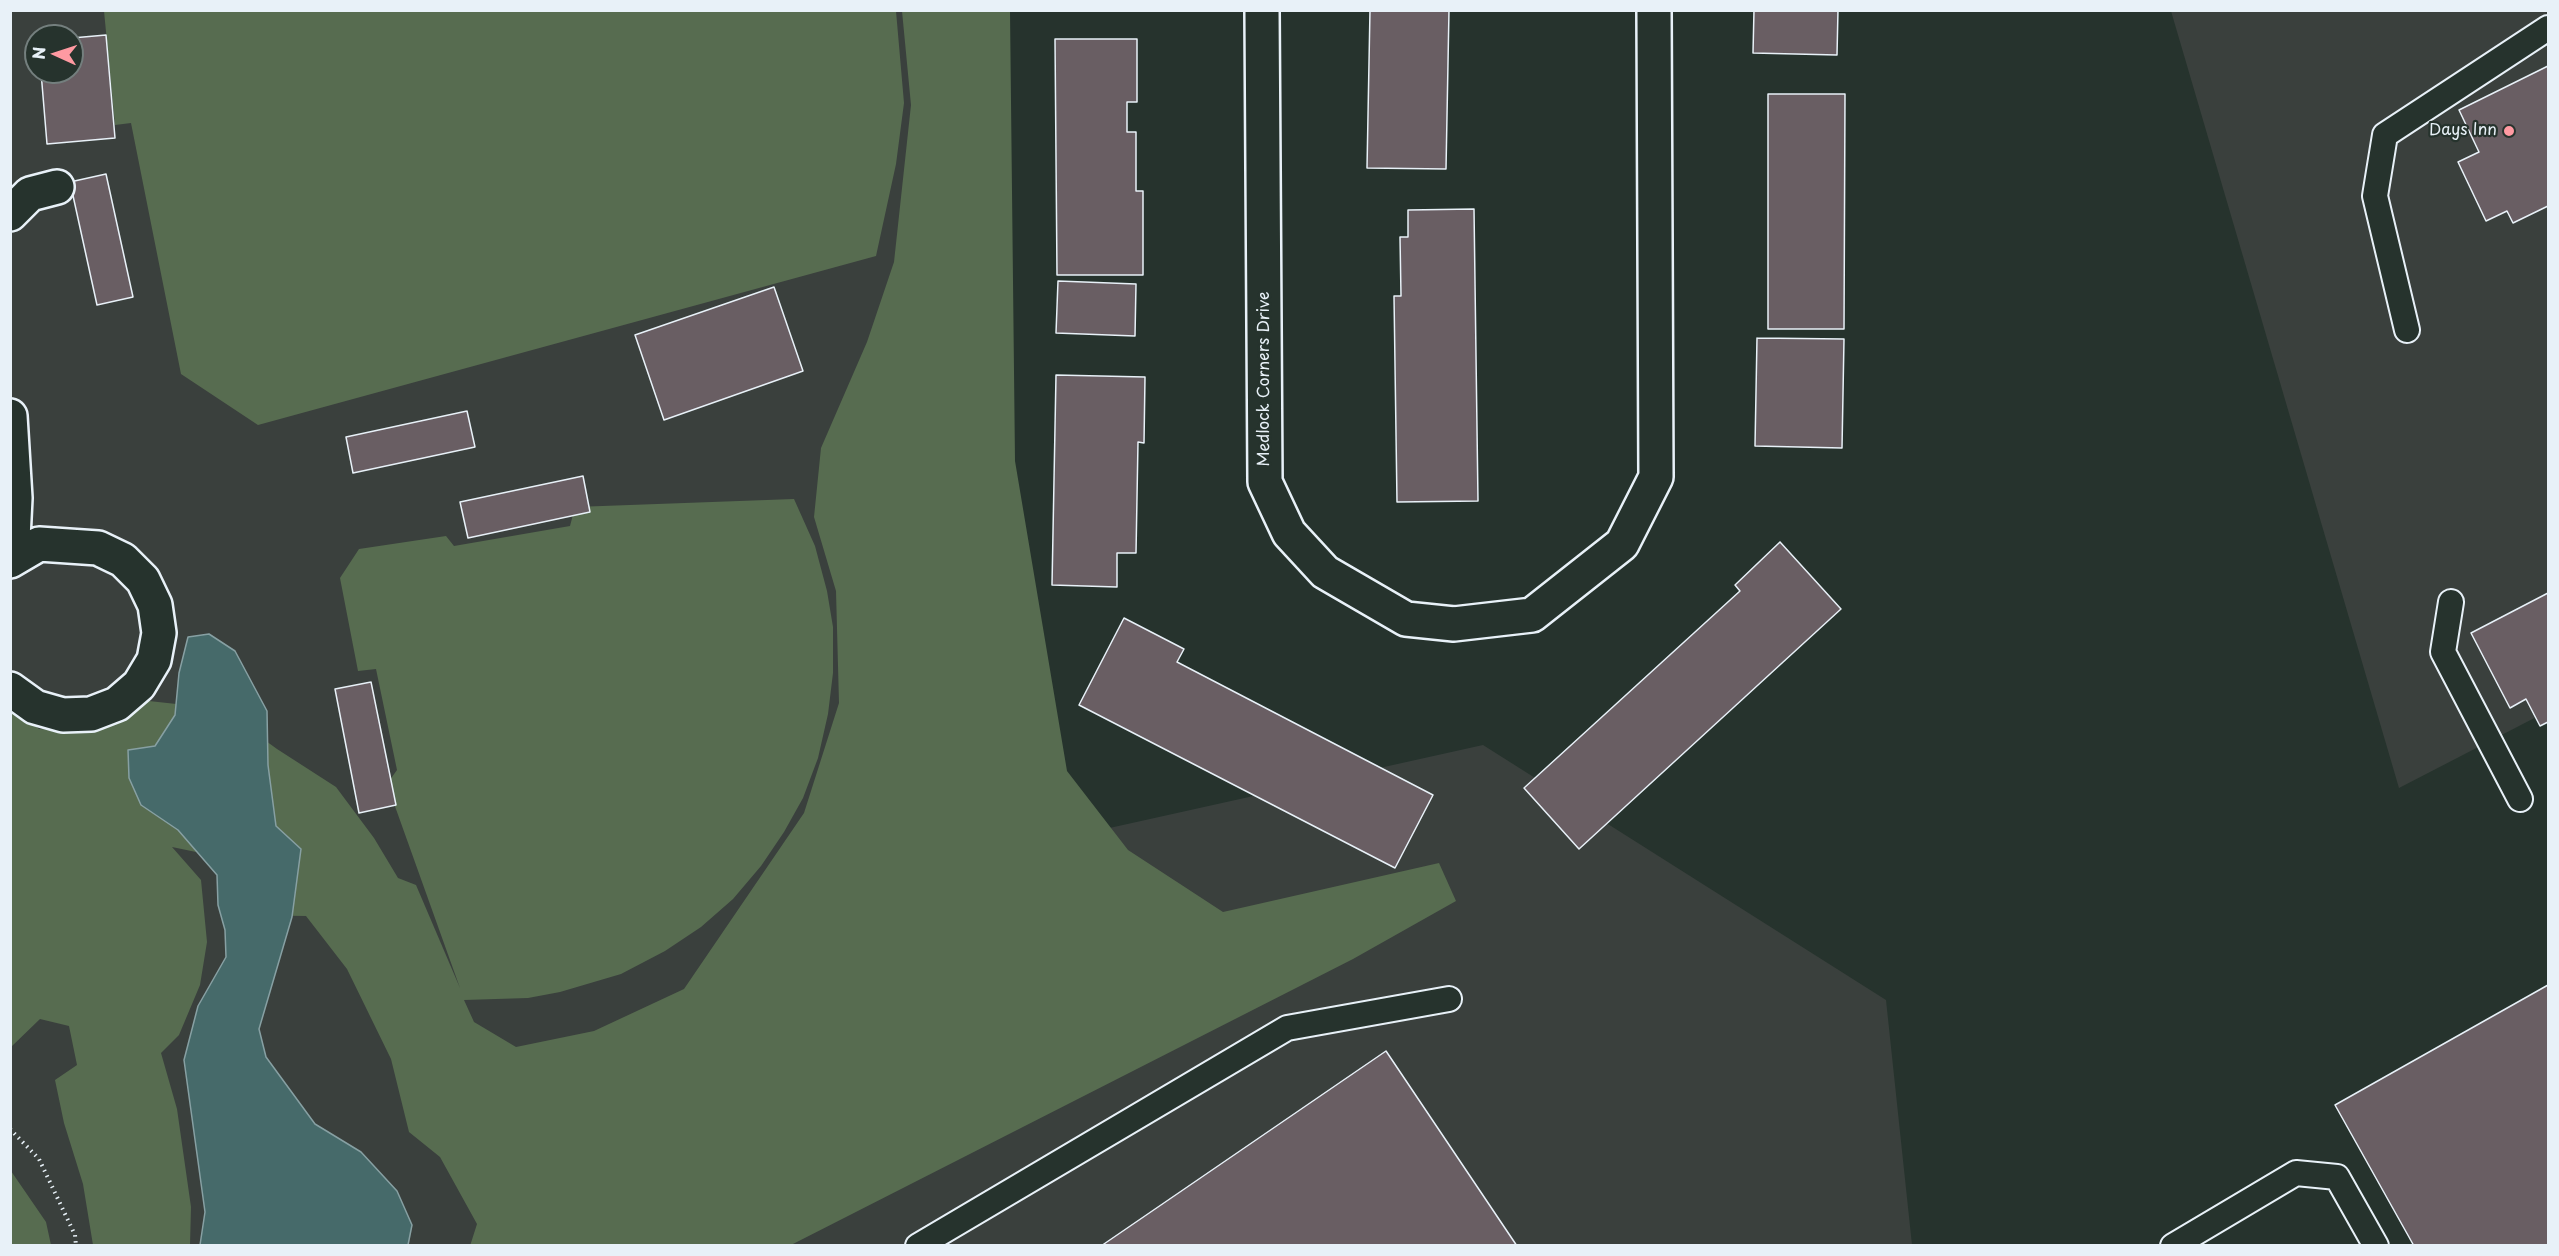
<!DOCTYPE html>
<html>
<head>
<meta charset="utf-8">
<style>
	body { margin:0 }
	#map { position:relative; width:2559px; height:1256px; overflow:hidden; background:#26332d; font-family:"Playpen Sans",sans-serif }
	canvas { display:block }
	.frame { position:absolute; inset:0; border:12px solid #e8f1f8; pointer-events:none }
	.north { position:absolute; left:24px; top:24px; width:60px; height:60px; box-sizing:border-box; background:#26332d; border:2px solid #747f7e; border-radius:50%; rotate:273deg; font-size:16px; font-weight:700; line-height:24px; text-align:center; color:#e8f1f8 }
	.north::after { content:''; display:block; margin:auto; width:21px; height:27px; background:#ff9aa2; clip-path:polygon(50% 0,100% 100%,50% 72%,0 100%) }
</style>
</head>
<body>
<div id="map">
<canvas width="2559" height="1256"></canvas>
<div class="frame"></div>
<div class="north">N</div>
</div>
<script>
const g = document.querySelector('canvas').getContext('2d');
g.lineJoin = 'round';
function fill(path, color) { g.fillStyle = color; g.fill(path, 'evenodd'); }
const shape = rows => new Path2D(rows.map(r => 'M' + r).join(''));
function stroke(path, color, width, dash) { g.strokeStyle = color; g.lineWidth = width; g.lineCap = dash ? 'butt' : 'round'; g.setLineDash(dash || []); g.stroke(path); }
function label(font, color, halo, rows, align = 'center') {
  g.font = font + ' "Playpen Sans",sans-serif'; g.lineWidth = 4.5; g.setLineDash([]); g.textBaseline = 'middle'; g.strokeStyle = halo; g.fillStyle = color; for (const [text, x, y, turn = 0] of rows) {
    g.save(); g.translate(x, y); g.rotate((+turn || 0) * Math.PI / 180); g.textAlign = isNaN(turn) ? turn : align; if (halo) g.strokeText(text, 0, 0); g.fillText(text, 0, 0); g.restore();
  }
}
fill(shape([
	[10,11,914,11,943,865,1483,745,1886,1000,1912,1245,11,1245],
	[36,36,72,36,72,72,36,72],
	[2171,11,2548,11,2548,711,2399,788]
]), '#3a403d');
fill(shape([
	[104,11,896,11,904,103,896,164,876,256,258,425,181,374,131,123,115,125],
	[902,11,1010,11,1015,461,1067,771,1128,850,1223,912,1439,863,1456,901,1353,959,791,1245,470,1246,477,1224,440,1157,409,1132,391,1059,347,969,306,916,240,915,225,858,172,847,201,880,207,942,200,985,179,1035,161,1053,177,1109,191,1207,190,1245,93,1245,83,1184,64,1123,55,1080,77,1065,69,1026,40,1019,11,1047,10,703,39,729,93,731,149,701,222,709,277,749,336,787,374,838,398,878,416,885,460,988,387,784,397,770,376,669,358,671,340,578,359,549,446,536,454,546,570,526,575,507,794,499,815,546,827,591,833,627,833,673,828,714,818,758,803,798,784,832,761,866,733,899,701,927,665,951,621,974,560,992,528,998,464,1000,474,1022,516,1047,594,1031,684,989,804,813,839,703,836,591,814,517,821,448,867,342,894,262,911,105],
	[11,1171,46,1222,51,1245,11,1245]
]), '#576c50');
const water = shape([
	[209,634,235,651,267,711,268,765,276,826,301,849,292,917,259,1029,266,1057,315,1124,361,1152,397,1191,412,1225,408,1245,200,1245,205,1212,184,1060,198,1006,226,957,225,930,218,905,217,875,178,830,141,805,129,778,128,750,155,746,175,715,179,673,188,637,209,634]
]);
fill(water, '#466a6a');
stroke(water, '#87a0a3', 1.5);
const building = shape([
	[1370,10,1449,10,1446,169,1367,168,1370,10],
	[1754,10,1838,10,1837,55,1753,53,1754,10],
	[106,35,115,138,47,144,41,72,72,72,72,38,106,35],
	[1055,39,1137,39,1137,102,1127,102,1127,132,1136,132,1136,191,1143,191,1143,275,1057,275,1055,39],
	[2548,66,2548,206,2513,223,2507,211,2486,221,2458,162,2479,152,2459,110,2548,66],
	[1768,94,1845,94,1844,329,1768,329,1768,94],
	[106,174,133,297,97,305,70,182,106,174],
	[1474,209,1478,501,1397,502,1394,296,1401,296,1400,237,1408,237,1408,210,1474,209],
	[1058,281,1136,284,1135,336,1056,333,1058,281],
	[774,287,803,371,664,420,635,335,774,287],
	[1757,338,1844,339,1842,448,1755,446,1757,338],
	[1056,375,1145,377,1144,443,1138,442,1136,553,1117,553,1117,587,1052,585,1056,375],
	[467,411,475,447,353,473,346,437,467,411],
	[583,476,590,512,468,538,460,502,583,476],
	[1780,542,1841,609,1579,849,1524,788,1740,591,1735,585,1780,542],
	[2548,593,2548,722,2540,726,2526,699,2510,708,2471,633,2548,593],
	[1124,618,1184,649,1177,662,1433,795,1395,868,1079,705,1124,618],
	[371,682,396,805,359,813,335,689,371,682],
	[2548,985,2548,1246,2414,1246,2335,1105,2548,985],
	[1386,1051,1517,1246,1101,1246,1386,1051]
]);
fill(building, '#695e63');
stroke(building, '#e8f1f8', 1.5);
const lane = shape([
	[2407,330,2375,196,2385,135,2548,28],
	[2451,602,2443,652,2520,799],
	[918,1246,1287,1028,1449,999],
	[2173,1246,2296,1173,2337,1177,2376,1246]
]);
const street = shape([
	[1262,10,1265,482,1289,533,1325,572,1406,619,1454,624,1532,615,1622,544,1656,477,1654,10],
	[10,214,30,194,57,187],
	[10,416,15,498,12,559],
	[10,561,39,544,98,548,123,560,143,580,155,605,159,633,154,660,139,685,117,704,91,714,63,715,35,707,10,689]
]);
stroke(lane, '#e8f1f8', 28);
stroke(street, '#e8f1f8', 38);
stroke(shape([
	[10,1129,39,1159,75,1235,76,1246]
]), '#e8f1f8', 4, [1.5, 4.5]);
stroke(lane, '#26332d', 24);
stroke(street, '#26332d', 33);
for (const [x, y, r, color] of [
	[2509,131,6,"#ff9aa2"]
]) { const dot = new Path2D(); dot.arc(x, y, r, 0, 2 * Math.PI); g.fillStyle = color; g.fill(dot); stroke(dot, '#26332d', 2); }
label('16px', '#e8f1f8', '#26332d', [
	["Days Inn",2497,131]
], 'right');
label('16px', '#e8f1f8', '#26332d', [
	["Medlock Corners Drive",1265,379,-90]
]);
</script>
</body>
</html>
